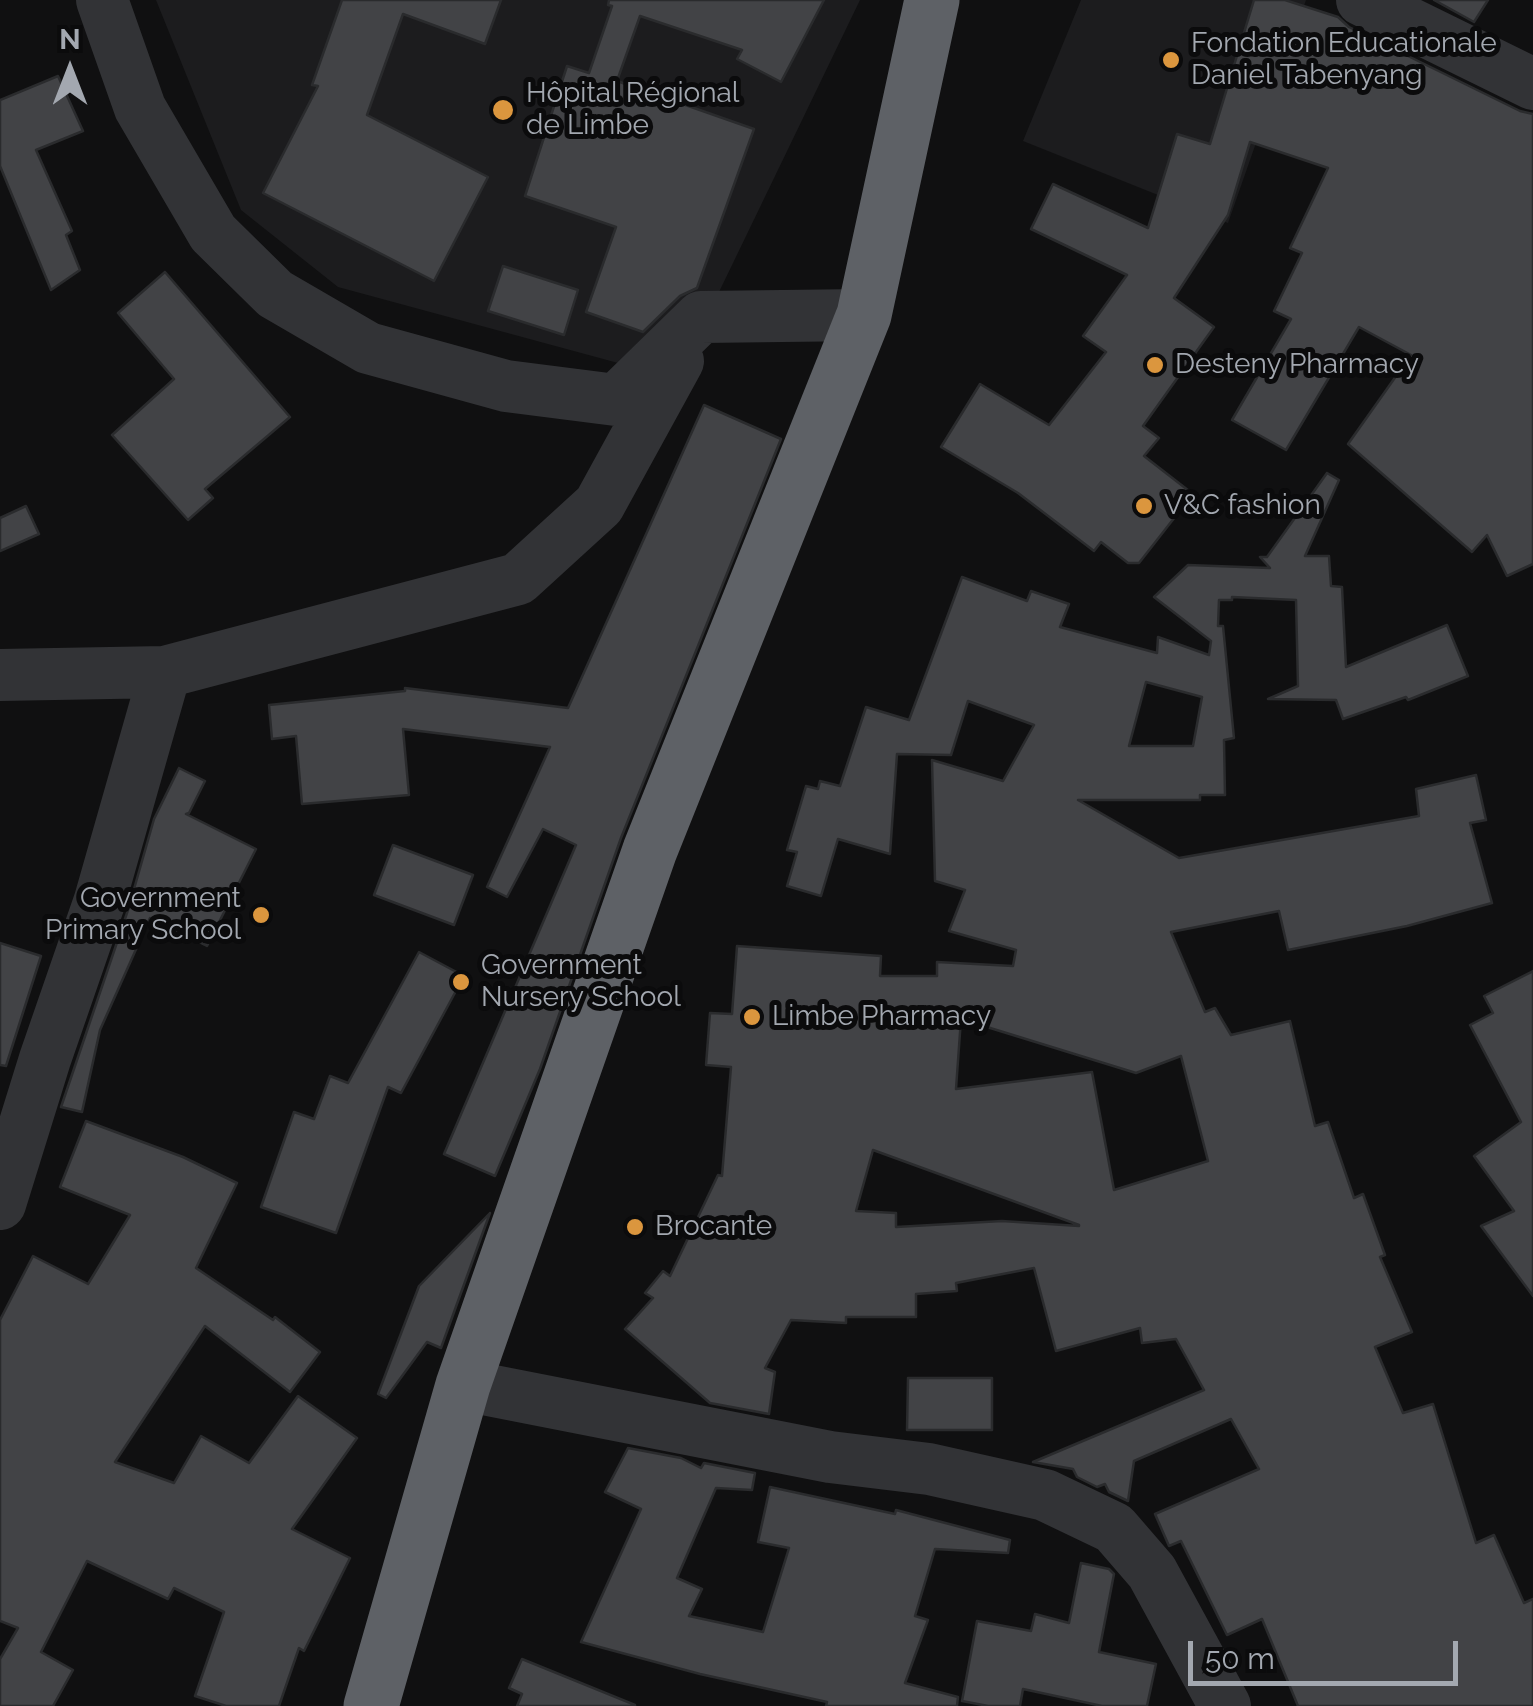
<!DOCTYPE html>
<html>
<head>
<meta charset="utf-8">
<style>
	body { margin:0 }
	#map { position:relative; width:1533px; height:1706px; overflow:hidden; background:#101011; font-family:Raleway,sans-serif }
	canvas { display:block }
	.north { position:absolute; left:20px; top:20px; width:100px; height:100px; -webkit-text-stroke:8px #0b0b0c; paint-order:stroke; rotate:0deg; font-size:28px; font-weight:700; line-height:40px; text-align:center; color:#a3a8b0 }
	.north::after { content:''; display:block; margin:auto; width:35px; height:45px; background:#a3a8b0; clip-path:polygon(50% 0,100% 100%,50% 72%,0 100%) }
	.scale { position:absolute; left:1188px; top:1641px; width:270px; height:45px; box-sizing:border-box; border:5px solid #a3a8b0; border-top:0; padding-left:12px; font-size:30px; line-height:35px; white-space:nowrap; color:#a3a8b0; -webkit-text-stroke:8px #0b0b0c; paint-order:stroke }
</style>
</head>
<body>
<div id="map">
<canvas width="1533" height="1706"></canvas>
<div class="north">N</div>
<div class="scale">50 m</div>
</div>
<script>
const g = document.querySelector('canvas').getContext('2d');
g.lineJoin = 'round';
function fill(path, color) { g.fillStyle = color; g.fill(path, 'evenodd'); }
const shape = rows => new Path2D(rows.map(r => 'M' + r).join(''));
function stroke(path, color, width, dash) { g.strokeStyle = color; g.lineWidth = width; g.lineCap = dash ? 'butt' : 'round'; g.setLineDash(dash || []); g.stroke(path); }
function label(font, color, halo, rows, align = 'center') {
  g.font = font + ' Raleway,sans-serif'; g.lineWidth = 10; g.setLineDash([]); g.textBaseline = 'middle'; g.strokeStyle = halo; g.fillStyle = color; for (const [text, x, y, turn = 0] of rows) {
    g.save(); g.translate(x, y); g.rotate((+turn || 0) * Math.PI / 180); g.textAlign = isNaN(turn) ? turn : align; if (halo) g.strokeText(text, 0, 0); g.fillText(text, 0, 0); g.restore();
  }
}
fill(shape([
	[156,0,860,0,677,379,338,287,241,210],
	[1081,0,1306,0,1228,223,1023,141]
]), '#1c1c1e');
const building = shape([
	[342,0,501,0,485,44,403,14,367,115,488,177,434,281,263,193,318,86,312,85,342,0],
	[609,0,824,0,781,82,737,59,742,50,640,16,617,81,754,129,697,288,680,296,643,332,586,312,616,227,525,196,567,66,589,73,612,6,608,5,609,0],
	[1254,0,1285,0,1338,17,1349,27,1520,111,1533,114,1533,564,1507,576,1487,535,1472,552,1348,444,1411,355,1359,327,1286,450,1232,420,1291,319,1274,311,1302,253,1290,248,1328,168,1250,142,1228,215,1174,298,1214,327,1143,426,1159,438,1144,456,1193,494,1139,563,1128,563,1101,542,1094,551,1018,493,941,447,980,384,1049,425,1106,352,1083,336,1127,275,1031,229,1053,184,1148,228,1177,134,1210,144,1254,0],
	[1434,0,1488,0,1474,22,1434,0],
	[58,76,83,131,36,150,72,231,66,235,80,270,51,290,0,166,0,100,58,76],
	[503,266,578,290,564,335,488,311,503,266],
	[165,272,290,417,205,489,213,498,188,520,112,435,174,379,118,313,165,272],
	[704,405,781,439,621,838,540,1069,495,1176,444,1154,576,845,543,829,507,897,487,887,550,747,403,729,409,795,302,804,296,736,272,739,269,705,405,691,405,688,568,708,704,405],
	[1327,473,1339,480,1305,556,1329,556,1331,586,1342,587,1346,667,1447,625,1468,676,1408,700,1406,697,1343,719,1336,700,1268,699,1298,686,1296,600,1232,597,1232,600,1219,600,1218,626,1223,626,1234,738,1224,740,1225,795,1200,795,1200,800,1078,800,1179,858,1419,816,1416,789,1476,775,1486,820,1470,823,1492,903,1407,926,1288,950,1279,911,1171,932,1205,1012,1215,1008,1231,1035,1290,1021,1315,1126,1328,1122,1354,1198,1363,1194,1385,1255,1380,1257,1412,1332,1375,1347,1403,1413,1433,1404,1476,1543,1494,1535,1524,1603,1533,1599,1533,1706,1298,1706,1262,1619,1227,1635,1181,1541,1169,1546,1155,1514,1259,1469,1231,1419,1134,1461,1128,1501,1109,1492,1105,1484,1097,1487,1077,1477,1073,1469,1033,1462,1204,1390,1176,1339,1142,1343,1140,1328,1056,1351,1034,1268,956,1283,957,1291,916,1294,916,1317,846,1317,846,1323,791,1320,765,1368,775,1372,769,1414,710,1403,625,1329,653,1298,645,1293,663,1271,670,1276,718,1175,722,1176,731,1067,706,1065,710,1013,732,1014,737,946,881,956,880,976,937,976,937,962,1013,966,1016,950,949,931,965,890,935,881,932,760,1003,781,1034,725,968,701,951,755,897,754,890,854,838,839,821,896,787,886,797,852,787,850,806,786,818,789,820,781,840,786,866,707,909,720,962,577,1027,601,1031,591,1069,604,1060,627,1157,653,1158,637,1209,655,1211,641,1154,597,1188,565,1270,568,1260,557,1267,557,1327,473],
	[1146,682,1202,697,1193,746,1129,746,1146,682],
	[961,1019,1136,1073,1181,1056,1208,1161,1114,1190,1092,1072,956,1089,961,1019],
	[873,1150,1079,1225,1079,1226,1002,1221,896,1227,896,1213,856,1211,873,1150],
	[26,506,39,534,0,551,0,518,26,506],
	[179,768,205,781,189,813,186,814,256,849,207,946,150,918,100,1030,82,1112,61,1107,128,910,154,819,179,768],
	[393,845,473,875,454,925,374,895,393,845],
	[0,943,41,956,6,1066,0,1065,0,943],
	[419,952,464,976,401,1093,388,1087,336,1233,261,1207,294,1112,314,1119,330,1076,348,1083,419,952],
	[1533,971,1533,1296,1481,1226,1514,1211,1474,1156,1521,1122,1470,1025,1493,1013,1484,996,1533,971],
	[86,1121,183,1157,237,1183,196,1268,273,1320,275,1317,320,1352,290,1392,205,1326,115,1462,174,1483,201,1436,249,1463,298,1396,357,1438,292,1529,350,1558,304,1651,299,1648,279,1706,226,1706,195,1696,224,1612,174,1588,168,1599,87,1561,41,1652,73,1670,53,1706,0,1706,0,1659,18,1628,0,1621,0,1320,33,1256,88,1284,130,1215,60,1187,86,1121],
	[490,1213,441,1348,427,1342,386,1398,378,1394,419,1286,490,1213],
	[908,1378,992,1378,992,1430,907,1430,908,1378],
	[628,1448,681,1458,701,1468,704,1463,755,1473,752,1490,716,1488,677,1578,702,1589,689,1616,763,1632,789,1548,758,1542,770,1487,895,1514,896,1510,1010,1540,1008,1553,935,1549,915,1616,928,1620,905,1683,958,1697,957,1706,826,1706,827,1702,700,1674,581,1642,641,1509,605,1492,628,1448],
	[1081,1563,1109,1569,1114,1574,1099,1652,1156,1664,1147,1706,1102,1706,1023,1689,1020,1706,988,1706,962,1701,977,1621,1031,1631,1035,1614,1069,1623,1081,1563],
	[522,1659,635,1705,635,1706,517,1706,522,1694,509,1688,522,1659]
]);
fill(building, '#424346');
stroke(building, '#2a2b2d', 2.5);
stroke(shape([
	[102,0,140,108,213,233,275,294,368,348,506,386,616,400,701,317,864,315],
	[1362,0,1533,84],
	[0,675,165,672,518,579,599,505,678,361],
	[0,1204,45,1059,100,900,165,672],
	[463,1385,830,1457,929,1469,1045,1495,1114,1528,1152,1572,1225,1706]
]), '#323336', 52);
stroke(shape([
	[371,1706,463,1385,650,850,864,315,932,0]
]), '#5e6166', 55);
for (const [x, y, r, color] of [
	[1171,60,10,"#db963e"],
	[503,110,12,"#db963e"],
	[1155,365,10,"#db963e"],
	[1144,506,10,"#db963e"],
	[261,915,10,"#db963e"],
	[461,982,10,"#db963e"],
	[752,1017,10,"#db963e"],
	[635,1227,10,"#db963e"]
]) { const dot = new Path2D(); dot.arc(x, y, r, 0, 2 * Math.PI); g.fillStyle = color; g.fill(dot); stroke(dot, '#0b0b0c', 4); }
label('28px', '#a3a8b0', '#0b0b0c', [
	["Fondation Educationale",1191,44],
	["Daniel Tabenyang",1191,76],
	["Hôpital Régional",526,94],
	["de Limbe",526,126],
	["Desteny Pharmacy",1175,365],
	["V&C fashion",1164,506],
	["Government",241,899,"right"],
	["Primary School",241,931,"right"],
	["Government",481,966],
	["Nursery School",481,998],
	["Limbe Pharmacy",772,1017],
	["Brocante",655,1227]
], 'left');
</script>
</body>
</html>
